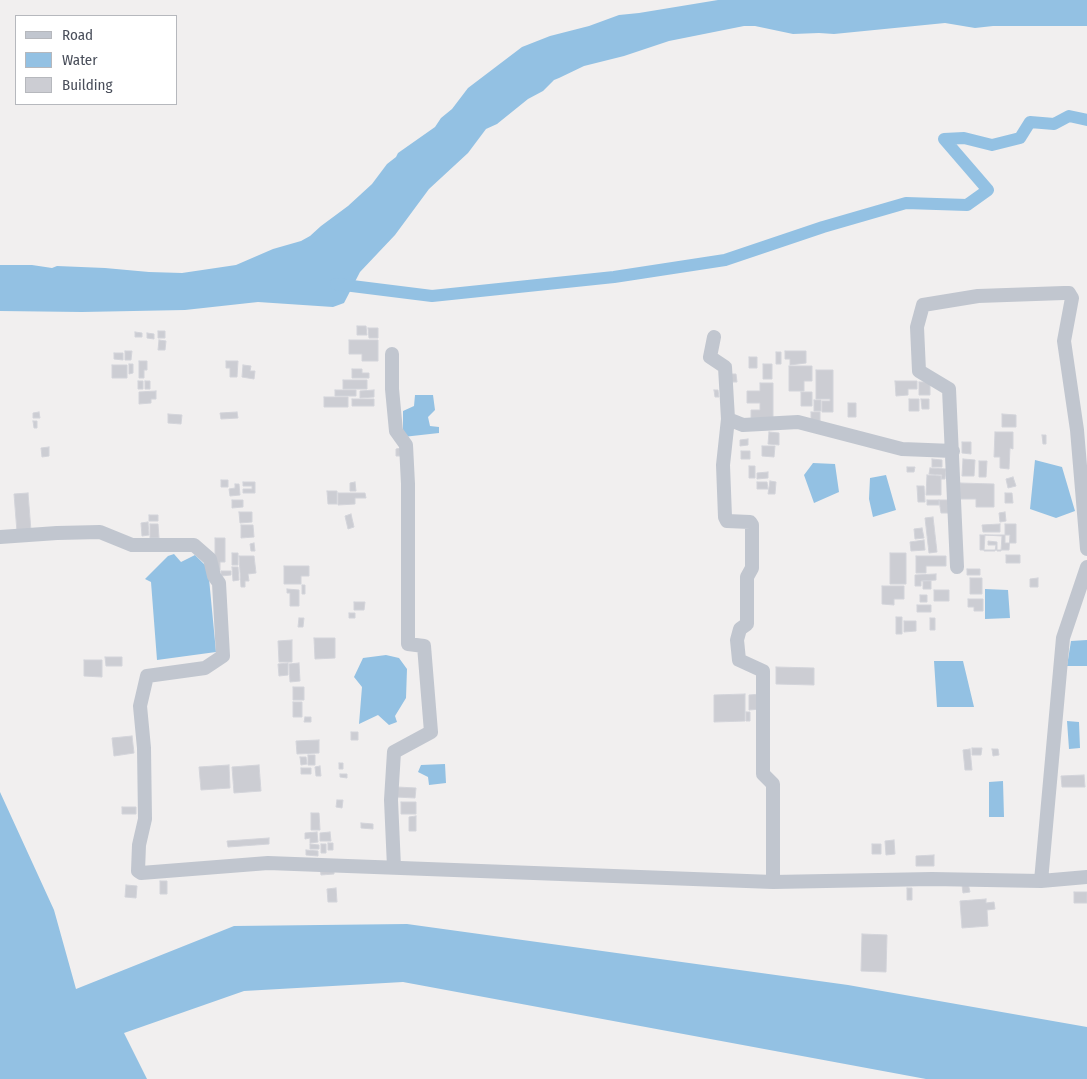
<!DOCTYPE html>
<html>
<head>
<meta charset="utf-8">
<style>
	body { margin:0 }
	#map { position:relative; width:1087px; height:1079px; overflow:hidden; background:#f1efef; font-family:"Fira Sans Condensed",sans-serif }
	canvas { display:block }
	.legend { position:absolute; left:15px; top:15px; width:162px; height:90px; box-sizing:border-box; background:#fff; border:1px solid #b6b8bd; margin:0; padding:6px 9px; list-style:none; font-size:15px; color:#494e5a }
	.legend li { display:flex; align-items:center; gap:10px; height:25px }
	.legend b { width:25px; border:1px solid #b6b8bd }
</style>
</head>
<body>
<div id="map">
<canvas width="1087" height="1079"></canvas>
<ul class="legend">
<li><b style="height:6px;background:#c1c6cf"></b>Road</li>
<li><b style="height:14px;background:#93c1e3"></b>Water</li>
<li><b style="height:14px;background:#cccdd3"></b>Building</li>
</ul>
</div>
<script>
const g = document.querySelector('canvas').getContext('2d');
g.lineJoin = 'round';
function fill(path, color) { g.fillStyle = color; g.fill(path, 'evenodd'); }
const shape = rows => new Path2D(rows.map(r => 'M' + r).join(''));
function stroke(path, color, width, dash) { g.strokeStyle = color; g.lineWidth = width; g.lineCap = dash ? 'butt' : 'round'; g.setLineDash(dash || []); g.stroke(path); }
fill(shape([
	[718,0,1087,0,1087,26,993,26,975,28,945,23,834,34,819,33,793,34,755,26,744,26,669,41,624,56,584,66,559,78,554,80,543,91,528,99,497,124,486,129,468,153,429,189,395,235,360,272,344,303,333,307,258,302,185,310,82,312,0,311,0,265,32,265,52,268,57,266,105,268,149,272,182,273,236,265,273,249,301,241,310,236,321,226,348,206,372,184,387,164,396,157,398,153,435,127,441,118,452,109,468,88,522,47,550,36,589,26,619,15,639,13],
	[415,395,433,395,435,410,428,417,430,426,439,427,439,433,403,437,403,411,414,406],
	[1035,460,1062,467,1075,511,1056,518,1030,509],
	[813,463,835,464,839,492,814,503,804,475],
	[886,475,896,510,873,517,869,499,870,478],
	[174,554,181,562,195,555,208,568,216,652,157,660,151,582,145,579,168,556],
	[985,589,1008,590,1010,618,985,619],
	[1087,640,1087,666,1067,666,1071,641],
	[386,655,399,658,407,669,406,698,395,716,397,722,389,725,378,715,359,724,362,687,354,677,363,658],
	[934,661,963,661,974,707,937,707],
	[1067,721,1079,722,1080,748,1069,749],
	[445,764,446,783,429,785,428,777,418,772,421,765],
	[1003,781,1004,817,989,817,989,782],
	[0,792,54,910,76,989,234,926,407,924,848,985,1087,1027,1087,1079,926,1079,403,982,244,991,124,1033,147,1079,0,1079]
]), '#93c1e3');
stroke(shape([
	[336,284,432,296,614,277,725,260,823,227,906,203,967,205,988,190,944,139,964,138,992,145,1020,138,1030,122,1054,124,1069,116,1087,120]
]), '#93c1e3', 12);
const building = shape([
	[357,326,366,326,367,335,357,335,357,326],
	[368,328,378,328,378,338,369,338,368,328],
	[158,331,165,331,165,338,158,338,158,331],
	[135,332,142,333,142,337,135,337,135,332],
	[147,333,154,334,154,339,147,338,147,333],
	[159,340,166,341,165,350,158,350,159,340],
	[349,340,378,340,378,361,362,361,362,354,349,354,349,340],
	[125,351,132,351,131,360,125,360,125,351],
	[785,351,806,351,806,363,790,365,790,359,785,359,785,351],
	[776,352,781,352,781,364,776,364,776,352],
	[114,353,123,353,123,360,114,359,114,353],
	[749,357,757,357,757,368,749,368,749,357],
	[139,361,147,361,147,370,144,370,144,378,139,378,139,361],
	[226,361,238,361,237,377,230,377,230,368,226,368,226,361],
	[129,364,133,364,133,373,129,374,129,364],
	[763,364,772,364,772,379,763,379,763,364],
	[112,365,127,365,127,378,112,378,112,365],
	[243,365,251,366,250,371,255,371,254,379,242,377,243,365],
	[789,366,812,366,812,381,804,381,804,391,789,391,789,366],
	[352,369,362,369,362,373,369,373,369,378,352,378,352,369],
	[816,370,833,370,833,412,822,412,822,401,830,401,830,399,816,399,816,370],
	[731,374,736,374,737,382,731,382,731,374],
	[343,380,367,380,367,389,343,389,343,380],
	[138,381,143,381,143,389,138,389,138,381],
	[145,381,150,381,150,389,145,389,145,381],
	[895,381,917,381,917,389,908,389,908,395,896,396,895,381],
	[919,382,930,382,930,395,919,395,919,382],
	[760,383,773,383,773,418,751,418,751,410,760,410,760,403,747,403,747,391,760,391,760,383],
	[335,390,356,390,356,396,335,396,335,390],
	[374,390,374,397,360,398,360,391,374,390],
	[714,390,718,390,719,397,715,397,714,390],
	[156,391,156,399,151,399,151,403,139,404,139,392,156,391],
	[801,392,812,392,812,406,801,406,801,392],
	[324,397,348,397,348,407,324,407,324,397],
	[352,399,374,399,374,406,352,406,352,399],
	[909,399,919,399,919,411,909,411,909,399],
	[921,399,929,399,929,409,922,409,921,399],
	[814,400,821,400,821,411,814,411,814,400],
	[848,403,856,403,856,417,848,417,848,403],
	[39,412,40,418,33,418,33,413,39,412],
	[237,412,238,418,221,419,220,413,237,412],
	[811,412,820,412,820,421,811,421,811,412],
	[168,414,182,415,181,424,168,423,168,414],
	[1002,414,1016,415,1016,427,1002,427,1002,414],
	[33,421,37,421,37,428,34,428,33,421],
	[769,432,779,433,779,445,768,444,769,432],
	[995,432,1013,432,1013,449,1010,448,1009,469,1000,468,1000,457,994,457,995,432],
	[1042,435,1046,435,1046,444,1043,444,1042,435],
	[748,439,748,445,740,446,740,440,748,439],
	[962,442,971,442,971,454,962,453,962,442],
	[762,446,775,446,774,457,762,456,762,446],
	[49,447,49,456,42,457,41,448,49,447],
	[401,448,402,456,396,456,396,449,401,448],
	[741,451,750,451,750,459,741,459,741,451],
	[932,459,942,460,942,467,932,467,932,459],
	[963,459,975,460,974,476,962,476,963,459],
	[979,461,987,461,986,477,979,477,979,461],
	[749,466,755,466,755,478,749,478,749,466],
	[907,467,915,467,914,472,907,472,907,467],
	[930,468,946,469,945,479,941,479,942,475,929,474,930,468],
	[768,472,768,478,757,479,757,473,768,472],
	[927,475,941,476,941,495,926,495,927,475],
	[1013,477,1016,486,1008,488,1006,479,1013,477],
	[221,480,228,480,228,487,221,487,221,480],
	[770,481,776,482,775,494,768,494,770,481],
	[243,482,255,482,255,493,243,493,243,489,252,489,252,486,243,486,243,482],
	[355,482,356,491,350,491,350,483,355,482],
	[757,482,767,482,768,489,757,489,757,482],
	[960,483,994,484,994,507,976,507,976,499,960,499,960,483],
	[235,484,239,484,240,495,230,496,229,489,235,488,235,484],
	[917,486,924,486,925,502,918,502,917,486],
	[327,491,337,491,337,504,328,504,327,491],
	[28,493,31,531,17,532,14,494,28,493],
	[338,493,365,493,366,498,355,498,355,504,338,505,338,493],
	[1005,493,1012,493,1013,503,1005,503,1005,493],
	[232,500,243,500,243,507,232,508,232,500],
	[927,500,939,500,939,505,927,505,927,500],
	[939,500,951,500,951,513,941,513,939,500],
	[239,512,252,512,252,522,240,523,239,512],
	[1005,512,1006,521,1000,522,999,513,1005,512],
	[351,514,354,527,348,529,345,516,351,514],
	[149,515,158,515,158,521,149,521,149,515],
	[933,517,937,552,929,553,925,518,933,517],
	[148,522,149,535,142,536,141,523,148,522],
	[150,524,158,524,159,538,150,538,150,524],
	[1000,524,1000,532,983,532,982,525,1000,524],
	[1005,524,1016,524,1016,543,1005,543,1005,524],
	[241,525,253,525,254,537,241,538,241,525],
	[922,528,924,538,915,539,914,529,922,528],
	[980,535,1010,535,1009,550,980,550,980,535],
	[985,535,1002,536,1001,551,997,551,997,542,988,541,988,545,996,545,995,551,984,551,985,535],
	[215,538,225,538,225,562,220,562,220,570,215,570,215,538],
	[924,540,925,550,911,551,910,542,924,540],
	[254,543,255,551,251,551,250,544,254,543],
	[232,553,238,553,238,565,232,565,232,553],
	[890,553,906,553,906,584,890,584,890,553],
	[1006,555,1020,555,1020,563,1006,563,1006,555],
	[239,556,254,556,256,573,248,574,249,581,245,581,245,587,241,587,239,556],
	[916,556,946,556,946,566,926,566,926,573,916,573,916,556],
	[284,566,309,566,309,576,301,576,301,584,284,584,284,566],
	[232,567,238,567,239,580,233,581,232,567],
	[967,569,980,569,980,575,967,575,967,569],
	[221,571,231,571,231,575,221,576,221,571],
	[936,574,936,580,921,581,921,586,915,586,915,575,936,574],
	[970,578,982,578,982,594,970,594,970,578],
	[1038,578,1038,587,1030,587,1030,579,1038,578],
	[923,581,931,581,931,589,923,589,923,581],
	[302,585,305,585,305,594,302,594,302,585],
	[882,586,904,586,904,599,894,599,894,605,882,604,882,586],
	[287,589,299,590,299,606,290,606,290,593,287,593,287,589],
	[934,590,949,590,949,601,934,601,934,590],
	[920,595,927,595,927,602,920,602,920,595],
	[968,599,983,599,983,611,974,611,974,607,968,607,968,599],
	[354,602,365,602,364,610,354,610,354,602],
	[917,605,931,605,931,612,917,612,917,605],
	[349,613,355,613,355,618,349,618,349,613],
	[896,617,902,617,902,634,896,634,896,617],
	[299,618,304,618,303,627,298,627,299,618],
	[930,618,935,618,935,630,930,630,930,618],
	[904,621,916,621,916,631,904,632,904,621],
	[314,638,335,638,335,658,315,659,314,638],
	[292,640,292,662,279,662,278,641,292,640],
	[105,657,122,657,122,666,106,666,105,657],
	[84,660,102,660,102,677,84,676,84,660],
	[288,663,288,675,279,676,278,664,288,663],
	[299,663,300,681,290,682,289,664,299,663],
	[776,667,814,668,814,685,776,684,776,667],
	[293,687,304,687,304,700,293,700,293,687],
	[745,694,745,721,714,722,714,695,745,694],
	[761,694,761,709,749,710,749,695,761,694],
	[293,702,302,702,302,717,293,717,293,702],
	[746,712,750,712,750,721,746,721,746,712],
	[305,717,311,717,311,722,304,722,305,717],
	[351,732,358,732,358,740,351,740,351,732],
	[132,736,134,753,114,756,112,738,132,736],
	[319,740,319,753,297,754,296,741,319,740],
	[972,748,982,748,981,755,972,755,972,748],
	[970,749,972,770,965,770,963,750,970,749],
	[992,749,998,749,999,755,993,756,992,749],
	[308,755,315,755,315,765,308,765,308,755],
	[300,757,306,757,307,764,301,765,300,757],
	[339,763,343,763,343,769,339,769,339,763],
	[229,765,230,788,201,790,199,767,229,765],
	[259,765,261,791,234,793,232,767,259,765],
	[320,766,321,776,316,776,315,767,320,766],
	[301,768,311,768,311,774,301,774,301,768],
	[340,774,347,774,347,778,340,777,340,774],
	[1084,775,1085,787,1062,787,1061,776,1084,775],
	[397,787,416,788,415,798,396,797,397,787],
	[337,800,343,800,342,808,336,807,337,800],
	[401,802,416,802,416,814,401,814,401,802],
	[122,807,136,807,136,814,122,814,122,807],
	[311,813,319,813,320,830,311,830,311,813],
	[416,816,416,831,409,831,409,817,416,816],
	[361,823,373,824,373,829,361,828,361,823],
	[317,832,318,842,310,843,310,838,305,839,305,833,317,832],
	[330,832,331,841,320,841,320,833,330,832],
	[269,838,269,844,228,847,227,841,269,838],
	[894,840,895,854,886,855,885,841,894,840],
	[328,843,333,843,333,850,328,850,328,843],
	[310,844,319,845,319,849,310,849,310,844],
	[321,844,326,844,326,853,321,853,321,844],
	[872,844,881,844,881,854,872,854,872,844],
	[306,850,318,851,318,856,306,855,306,850],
	[934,855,934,866,916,866,916,856,934,855],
	[334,866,334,874,321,875,320,867,334,866],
	[160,881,167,881,167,894,160,894,160,881],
	[968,883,970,892,963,893,962,885,968,883],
	[126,885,137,886,136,898,125,897,126,885],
	[336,888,337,902,328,902,327,889,336,888],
	[907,888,912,888,912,900,907,900,907,888],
	[1074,892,1087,892,1087,903,1074,903,1074,892],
	[986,899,986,903,994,902,995,909,987,910,988,926,962,928,960,901,986,899],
	[862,934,887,935,886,972,861,971,862,934]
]);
fill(building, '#cccdd3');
stroke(building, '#d3d4da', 1);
stroke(shape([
	[714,337,710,357,725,367,728,419,723,465,725,517,727,521,750,522,752,525,752,568,747,577,747,624,740,629,737,640,739,660,763,671,763,774,773,784,773,882],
	[392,354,392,389,396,431,406,445,408,484,408,644,424,646,431,732,394,752,391,800,394,867],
	[728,419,743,425,798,422,902,449,953,451],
	[0,537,57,533,100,532,132,545,194,545,210,559,214,576,219,583,223,656,205,668,147,676,140,706,144,748,145,819,139,845,138,871,141,873,268,863,773,882,932,879,1041,881,1087,877],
	[957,567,949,389,919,371,917,327,923,305,978,296,1064,293,1069,293,1072,298,1064,341,1077,430,1087,549],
	[1041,881,1063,638,1087,567]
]), '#c1c6cf', 14);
</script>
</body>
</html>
